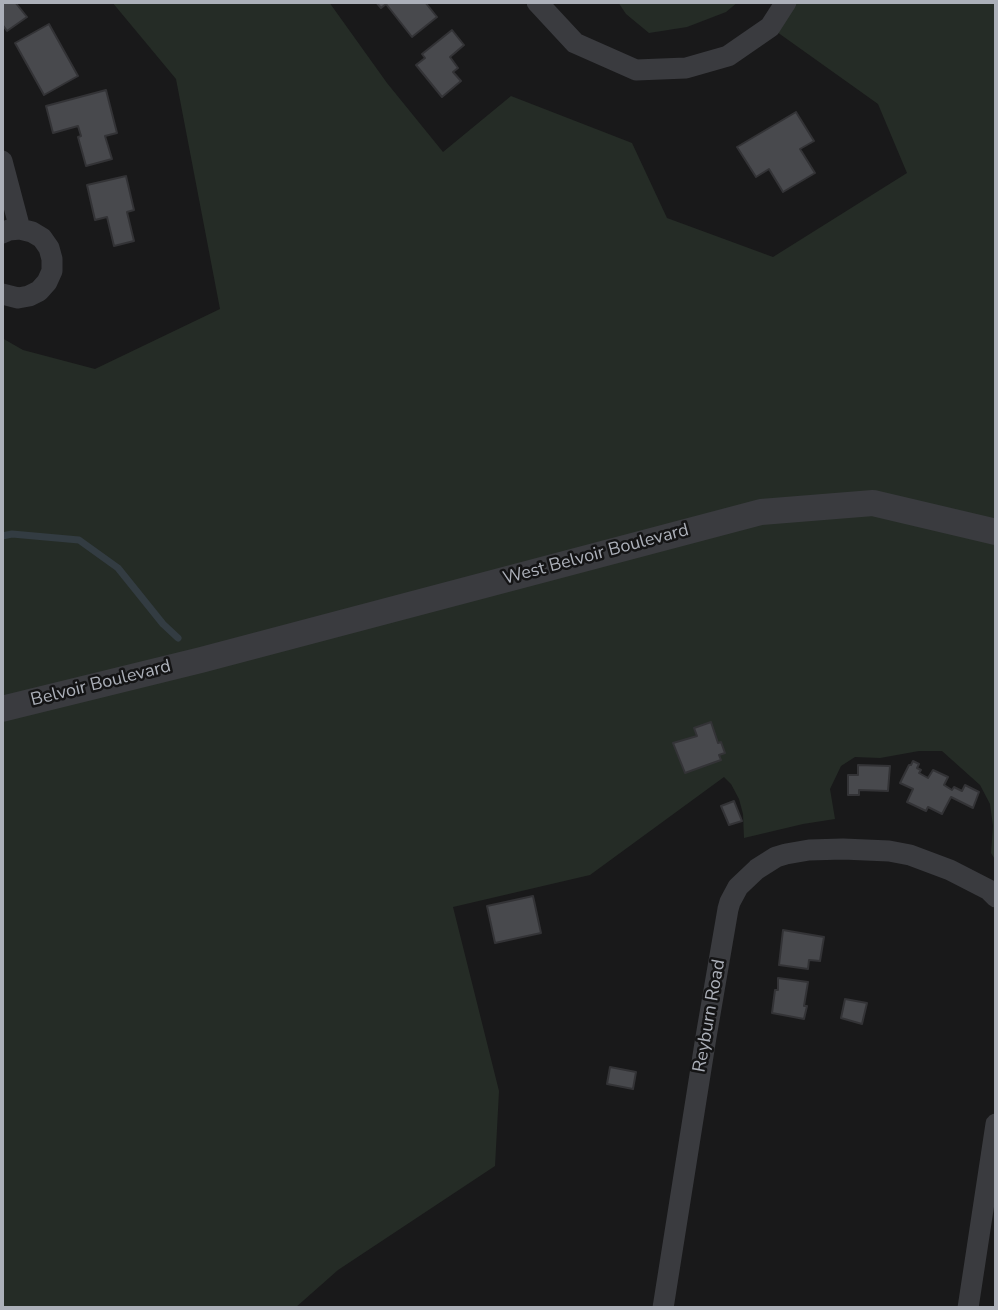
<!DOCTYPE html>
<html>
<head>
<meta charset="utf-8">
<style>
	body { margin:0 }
	#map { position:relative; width:998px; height:1310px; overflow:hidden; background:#19191a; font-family:"Nunito Sans",sans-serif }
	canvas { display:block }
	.frame { position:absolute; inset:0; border:4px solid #acb0b9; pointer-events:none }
</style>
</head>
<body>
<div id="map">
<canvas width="998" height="1310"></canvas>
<div class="frame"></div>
</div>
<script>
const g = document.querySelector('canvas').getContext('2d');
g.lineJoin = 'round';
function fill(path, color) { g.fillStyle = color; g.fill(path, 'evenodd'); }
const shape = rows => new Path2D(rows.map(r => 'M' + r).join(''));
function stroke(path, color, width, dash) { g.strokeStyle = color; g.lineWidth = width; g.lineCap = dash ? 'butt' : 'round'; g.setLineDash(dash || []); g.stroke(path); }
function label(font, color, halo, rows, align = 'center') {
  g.font = font + ' "Nunito Sans",sans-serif'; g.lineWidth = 5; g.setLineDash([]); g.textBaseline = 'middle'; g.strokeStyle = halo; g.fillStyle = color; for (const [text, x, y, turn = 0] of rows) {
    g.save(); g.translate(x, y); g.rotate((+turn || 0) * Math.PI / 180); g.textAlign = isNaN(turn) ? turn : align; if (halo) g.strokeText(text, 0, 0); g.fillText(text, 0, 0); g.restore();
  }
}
fill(shape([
	[112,2,329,2,387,83,443,152,511,96,632,143,667,218,773,257,907,173,878,104,770,27,786,2,996,2,996,861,991,853,993,826,990,804,980,785,942,751,919,751,880,758,855,757,841,766,830,789,835,819,803,824,744,838,743,814,739,799,731,784,724,777,590,875,453,907,499,1091,495,1166,338,1270,295,1308,2,1308,2,338,23,350,95,369,220,309,176,79],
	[618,2,738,2,726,12,687,27,649,33,626,14]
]), '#252c26');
stroke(shape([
	[2,536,12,534,79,540,118,568,163,624,178,638]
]), '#333c42', 7);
const building = shape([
	[2,2,15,2,27,17,7,31,2,24,2,2],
	[376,2,425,2,437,17,412,37,386,4,381,8,376,2],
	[49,24,78,76,44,95,15,43,49,24],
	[452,30,464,45,450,57,458,68,453,72,461,81,442,97,416,65,425,58,422,54,452,30],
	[106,90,117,133,105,136,112,159,86,166,78,137,81,136,78,126,53,133,46,106,106,90],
	[796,112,814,141,800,149,815,173,783,192,769,169,756,177,737,147,796,112],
	[126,176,134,210,127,212,134,241,114,246,107,217,95,220,87,185,126,176],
	[711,722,718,743,721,742,725,753,719,755,721,760,685,773,673,743,697,736,694,728,711,722],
	[913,761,919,764,917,768,921,770,919,773,928,778,933,770,948,777,944,785,952,790,954,787,962,791,965,785,979,792,973,808,951,797,942,814,928,807,926,811,907,802,913,789,900,783,909,765,911,765,913,761],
	[858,765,890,766,888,791,859,790,859,795,848,795,848,775,858,775,858,765],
	[734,801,742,821,729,825,721,806,734,801],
	[533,896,541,933,495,943,487,906,533,896],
	[783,930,824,937,820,961,809,960,808,969,779,965,783,930],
	[778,978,808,982,804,1006,807,1006,804,1019,772,1013,775,990,778,990,778,978],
	[845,999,867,1003,862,1024,841,1018,845,999],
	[610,1067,636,1072,633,1089,607,1084,610,1067]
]);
fill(building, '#48494d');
stroke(building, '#333336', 2);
stroke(shape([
	[537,2,575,43,636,70,686,68,728,56,770,27,786,2],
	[2,161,20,229],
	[2,233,9,230,20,229,32,232,42,238,49,248,52,259,52,271,47,282,39,291,29,296,18,298,2,294],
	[663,1308,706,1037,728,909,730,902,738,887,757,869,776,857,786,854,809,850,843,849,889,851,910,855,950,870,989,890,996,897],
	[968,1308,996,1124]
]), '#3a3b3f', 21);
stroke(shape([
	[2,709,201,660,761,512,873,503,996,532]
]), '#3a3b3f', 26);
label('18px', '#acb0b9', '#141415', [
	["West Belvoir Boulevard",596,555,-15],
	["Belvoir Boulevard",101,684,-14],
	["Reyburn Road",710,1016,-80]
]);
</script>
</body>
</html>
